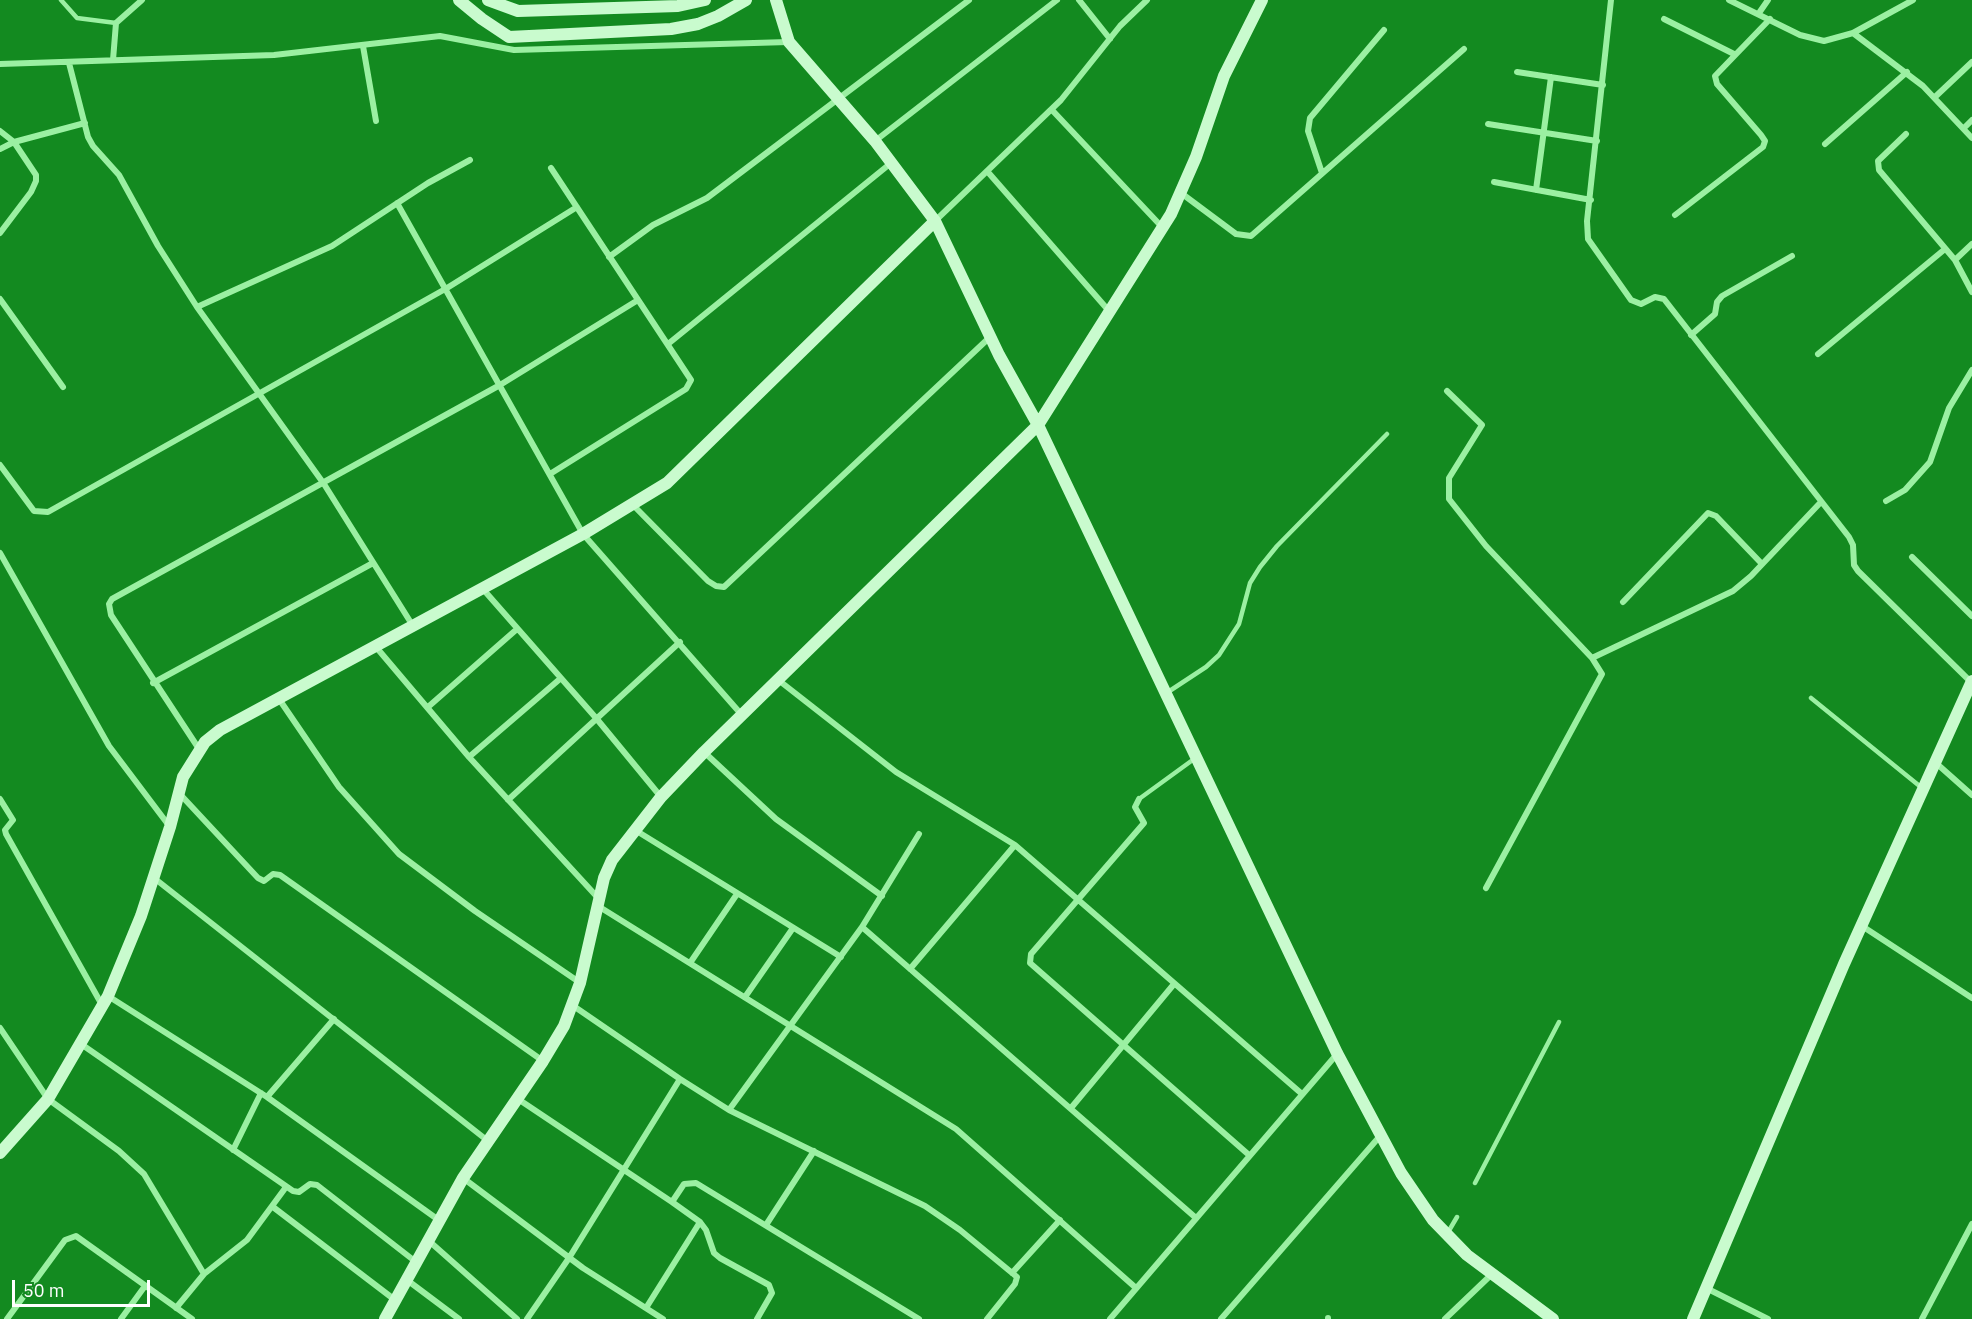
<!DOCTYPE html>
<html>
<head>
<meta charset="utf-8">
<style>
	body { margin:0 }
	#map { position:relative; width:1972px; height:1319px; overflow:hidden; background:#138a20; font-family:"IBM Plex Sans",sans-serif }
	canvas { display:block }
	.scale { position:absolute; left:12px; top:1280px; width:138px; height:27px; box-sizing:border-box; border:3px solid #fff; border-top:0; padding-left:8px; font-size:18px; line-height:21px; white-space:nowrap; color:#fff; -webkit-text-stroke:4px #138a20; paint-order:stroke }
</style>
</head>
<body>
<div id="map">
<canvas width="1972" height="1319"></canvas>
<div class="scale">50 m</div>
</div>
<script>
const g = document.querySelector('canvas').getContext('2d');
g.lineJoin = 'round';
const shape = rows => new Path2D(rows.map(r => 'M' + r).join(''));
function stroke(path, color, width, dash) { g.strokeStyle = color; g.lineWidth = width; g.lineCap = dash ? 'butt' : 'round'; g.setLineDash(dash || []); g.stroke(path); }
stroke(shape([
	[61,0,77,18,116,23],
	[1168,692,1206,667,1219,655,1239,624,1250,583,1260,567,1277,546,1387,434],
	[1811,698,1922,788],
	[1139,799,1194,759],
	[1475,1183,1559,1022],
	[1447,1234,1457,1217]
]), '#9bf0a2', 4.5);
stroke(shape([
	[1079,0,1110,39],
	[1611,0,1587,221,1588,239,1631,300,1641,304,1655,297,1664,299,1849,537,1853,545,1854,565,1858,571,1971,682],
	[1729,0,1800,35,1824,41,1853,33,1913,0],
	[1759,13,1768,0],
	[1664,19,1734,54],
	[1853,33,1923,86,1972,138],
	[363,46,376,121],
	[113,60,116,23,142,0],
	[69,63,88,137,93,146,119,175,158,246,197,307,324,484,413,626],
	[0,64,274,55,440,36,514,50,788,42],
	[1517,72,1603,85],
	[1935,97,1972,62],
	[1052,110,1162,227],
	[1488,124,1597,141],
	[1964,128,1972,120],
	[0,131,14,142,36,175,36,181,31,192,0,233],
	[1906,134,1878,161,1879,170,1955,260],
	[875,141,1057,0],
	[1825,144,1907,72],
	[0,149,14,142,85,123],
	[987,171,1109,311],
	[1322,173,1308,131,1310,118,1384,30],
	[1494,182,1591,200],
	[1536,190,1551,77],
	[1181,193,1236,234,1251,236,1464,49],
	[397,203,583,534,741,714],
	[1675,215,1763,147,1765,141,1761,135,1717,84,1715,76,1770,19],
	[935,221,1061,100,1120,26,1147,0],
	[1972,244,1955,260,1972,292],
	[609,257,653,225,707,198,969,0],
	[0,299,63,387],
	[197,307,332,246,428,183,470,160],
	[1691,335,1715,314,1717,302,1722,296,1792,256],
	[668,344,891,163],
	[1818,354,1945,249],
	[1447,391,1482,425,1449,478,1449,499,1486,546,1592,658,1602,674,1486,888],
	[0,465,34,511,48,512,447,288,577,207],
	[550,474,686,389,691,380,551,168],
	[1886,501,1905,490,1930,462,1949,408,1972,370],
	[633,505,708,581,716,586,724,587,990,337],
	[0,553,109,746,170,827],
	[1912,557,1972,616],
	[482,588,596,718,661,797],
	[1623,602,1708,513,1716,516,1762,564],
	[376,647,469,757,599,899],
	[1592,658,1733,591,1751,576,1820,503],
	[777,679,896,772,1015,845,1302,1094],
	[153,683,373,563],
	[279,699,339,787,399,854,475,911,579,982],
	[428,707,517,629],
	[199,749,111,615,109,604,112,599,500,385,638,300],
	[704,752,776,819,882,896],
	[469,757,561,678],
	[1936,763,1972,795],
	[178,792,258,878,264,881,273,874,280,875,543,1061],
	[0,799,13,820,5,830,6,834,102,1005],
	[1139,799,1135,807,1144,823,1031,954,1030,963,1249,1155],
	[508,800,680,642],
	[635,830,841,957],
	[154,878,488,1141],
	[598,906,956,1129,1136,1288],
	[1862,926,1972,998],
	[862,927,1196,1218],
	[690,963,737,894],
	[910,969,1015,845],
	[108,996,267,1097,440,1221],
	[745,997,793,928],
	[572,1005,680,1079,729,1110,862,927,919,834],
	[0,1028,48,1099,119,1151,144,1174,204,1274],
	[81,1044,293,1191,299,1192,310,1184,317,1185,416,1262],
	[267,1097,334,1019],
	[518,1099,672,1202,684,1184,696,1183,919,1319],
	[1071,1108,1174,984],
	[729,1110,925,1206,960,1230,1017,1277,1015,1284,987,1319],
	[233,1150,261,1093],
	[463,1178,583,1268,663,1319],
	[672,1202,700,1222,706,1230,714,1253,720,1258,769,1285,772,1293,757,1319],
	[273,1207,395,1300],
	[766,1225,814,1151],
	[429,1241,517,1319],
	[1012,1273,1060,1220],
	[407,1280,459,1319],
	[1706,1288,1768,1319],
	[176,1308,204,1274,247,1240,286,1187],
	[646,1308,700,1222],
	[7,1319,65,1240,76,1236,192,1319],
	[121,1319,145,1286],
	[527,1319,569,1258,680,1079],
	[1110,1319,1337,1054],
	[1221,1319,1380,1136],
	[1328,1319,1328,1318],
	[1445,1319,1491,1275],
	[1922,1319,1972,1224]
]), '#9bf0a2', 6);
stroke(shape([
	[459,0,482,19,509,37,671,29,698,24,718,16,746,0],
	[488,0,518,11,678,6,705,0],
	[776,0,789,42,875,141,935,221,999,355,1038,425,1337,1053,1401,1173,1433,1220,1467,1255,1553,1319],
	[0,1153,48,1099,108,996,141,916,170,827,183,777,205,742,220,730,583,534,667,483,935,221],
	[385,1319,463,1178,543,1061,564,1026,580,983,604,878,612,860,661,797,704,752,1038,425,1171,214,1196,157,1224,76,1262,0],
	[1693,1319,1844,964,1972,681]
]), '#c9fbce', 12);
</script>
</body>
</html>
